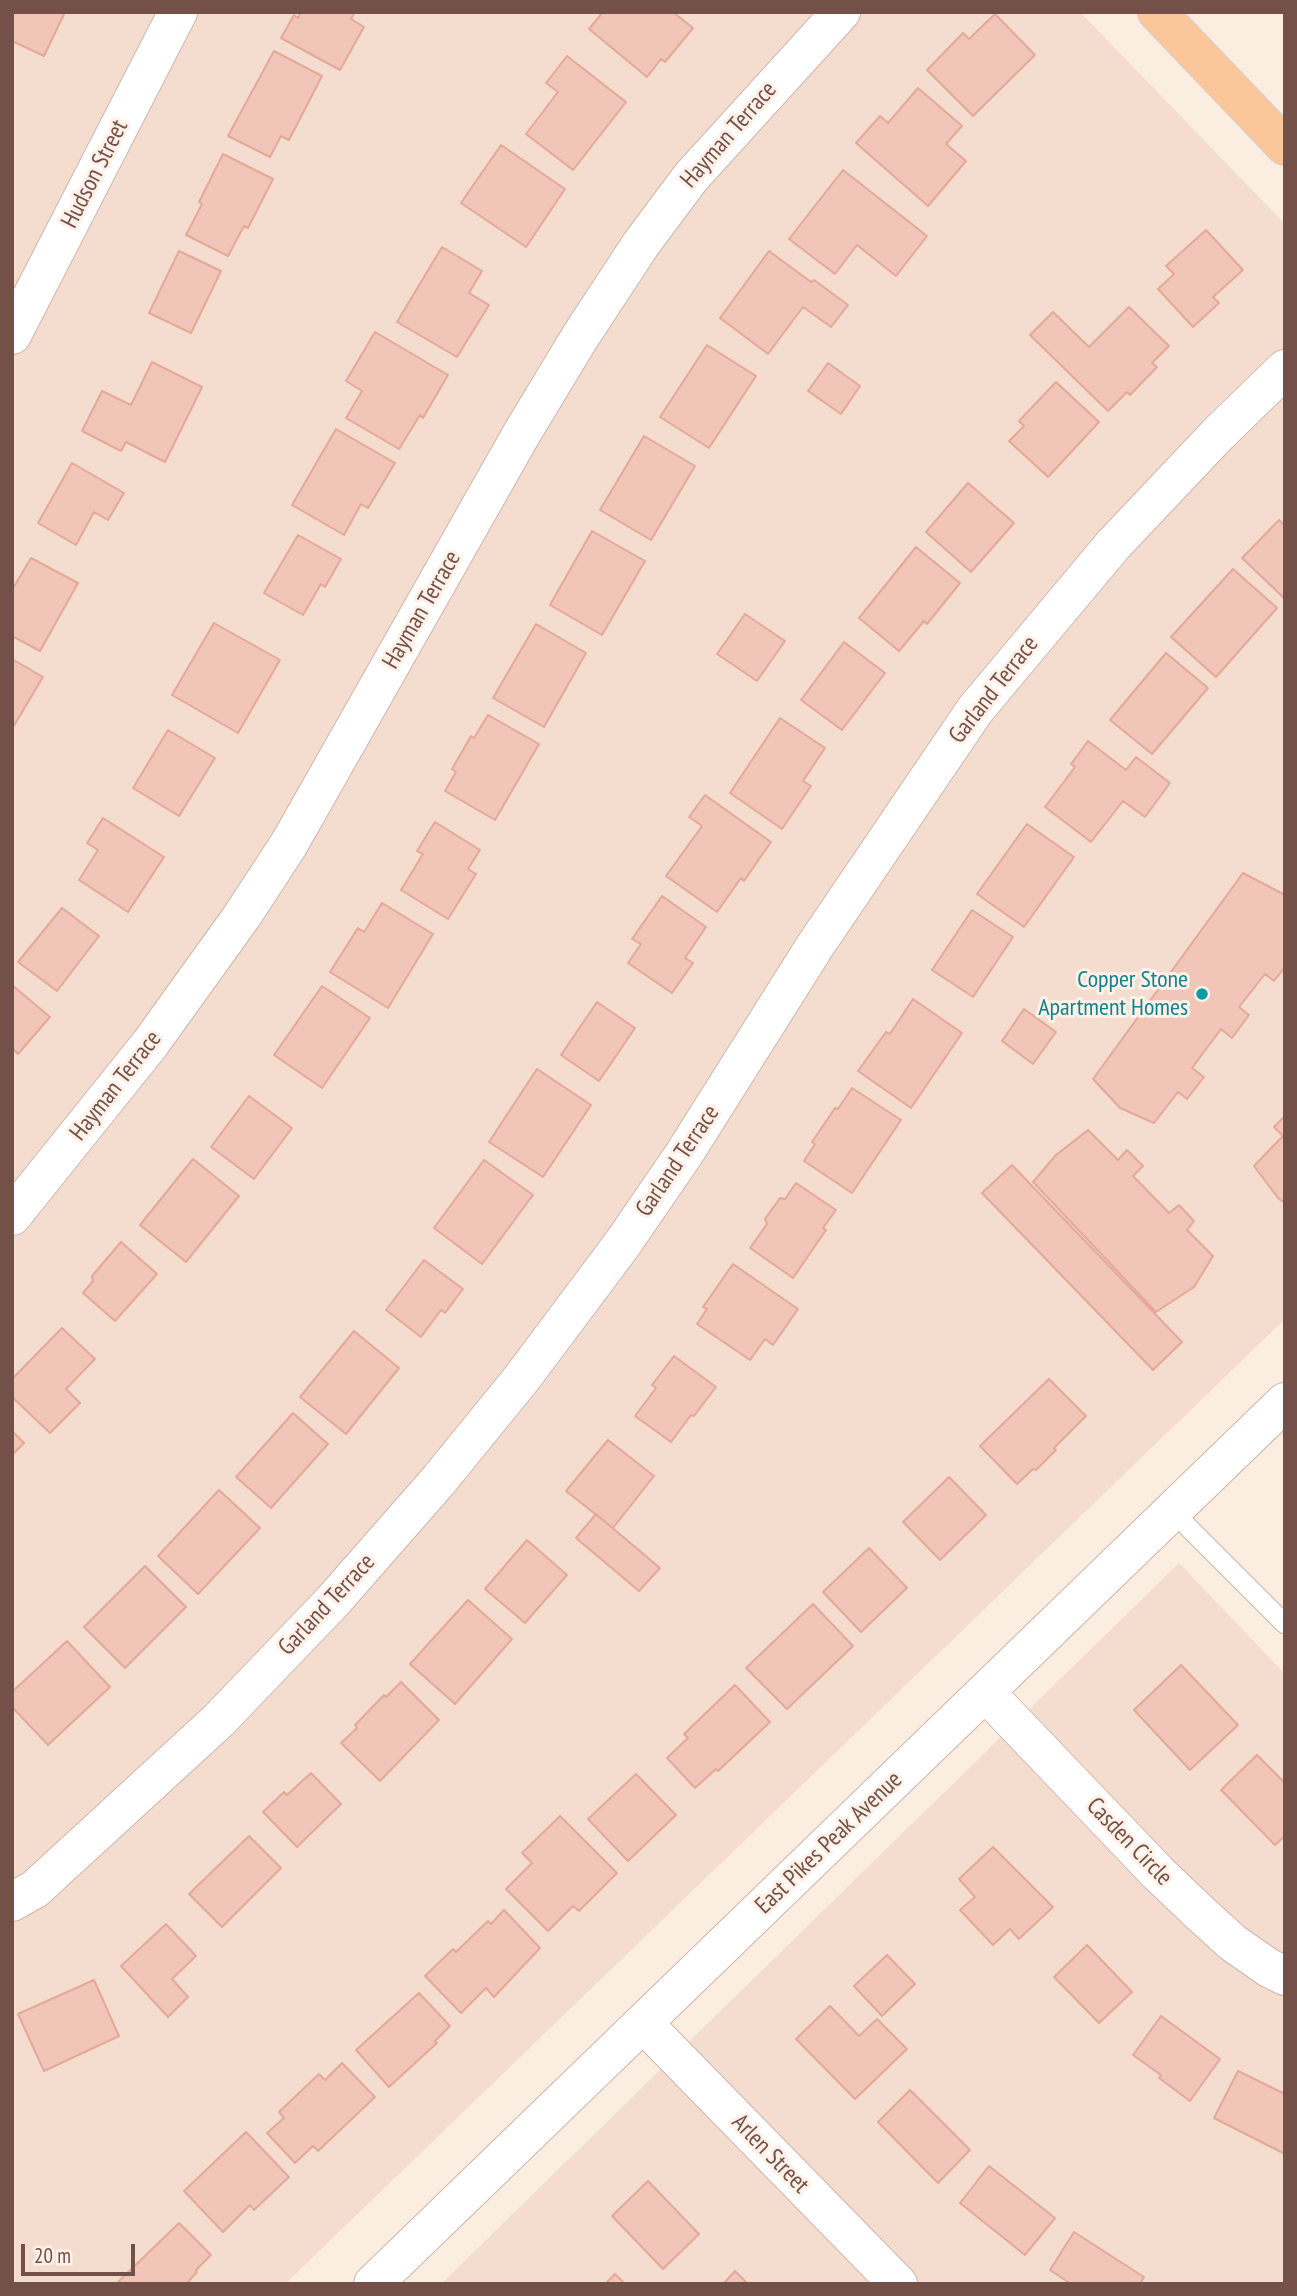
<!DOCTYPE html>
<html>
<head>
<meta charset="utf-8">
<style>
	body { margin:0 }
	#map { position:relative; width:1297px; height:2296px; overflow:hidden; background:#fcede1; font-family:"PT Sans Narrow",sans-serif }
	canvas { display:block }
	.frame { position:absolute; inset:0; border:14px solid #735048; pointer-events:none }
	.scale { position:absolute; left:21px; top:2244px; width:114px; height:32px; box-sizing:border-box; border:4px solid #735048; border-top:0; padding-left:9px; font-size:21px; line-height:24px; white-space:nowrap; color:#735048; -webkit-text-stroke:5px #fff1e7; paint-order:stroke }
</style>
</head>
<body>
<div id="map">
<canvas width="1297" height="2296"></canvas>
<div class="frame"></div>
<div class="scale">20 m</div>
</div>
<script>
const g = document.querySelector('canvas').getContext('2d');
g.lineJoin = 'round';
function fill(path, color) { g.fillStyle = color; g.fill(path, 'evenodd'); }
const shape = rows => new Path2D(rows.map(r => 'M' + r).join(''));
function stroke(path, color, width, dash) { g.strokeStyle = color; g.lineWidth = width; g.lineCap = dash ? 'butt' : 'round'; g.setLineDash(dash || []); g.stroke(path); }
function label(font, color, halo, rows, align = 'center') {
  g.font = font + ' "PT Sans Narrow",sans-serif'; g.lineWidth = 6; g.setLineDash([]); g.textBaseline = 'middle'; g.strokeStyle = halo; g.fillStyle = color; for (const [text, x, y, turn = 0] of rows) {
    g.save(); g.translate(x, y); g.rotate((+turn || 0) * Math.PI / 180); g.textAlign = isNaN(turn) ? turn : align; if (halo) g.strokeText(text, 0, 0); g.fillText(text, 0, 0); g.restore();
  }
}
fill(shape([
	[12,12,1080,12,1285,224,1285,1319,285,2284,12,2284],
	[1179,1563,1285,1674,1285,2284,441,2284]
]), '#f4ddcf');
const building = shape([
	[12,12,65,12,44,56,12,41,12,12],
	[301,12,355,12,351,19,364,27,340,70,281,38,294,15,298,18,301,12],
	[603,12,673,12,693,28,665,62,661,59,647,77,589,29,603,12],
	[995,14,1035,55,973,116,927,70,963,33,969,39,995,14],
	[274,51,322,76,289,140,281,136,270,157,228,136,274,51],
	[567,56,626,102,573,170,526,134,558,92,546,83,567,56],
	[918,88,962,126,946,144,966,161,928,206,856,143,880,116,888,123,918,88],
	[501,145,565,189,526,247,461,203,501,145],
	[223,154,273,179,248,228,244,226,228,256,186,235,202,204,199,202,223,154],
	[843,170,927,236,896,276,857,245,835,274,789,239,843,170],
	[1206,230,1243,270,1213,297,1219,303,1193,327,1158,289,1174,274,1166,266,1206,230],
	[442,247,482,271,469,293,489,305,457,357,397,322,442,247],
	[179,251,221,271,191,333,149,313,179,251],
	[769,251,811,282,814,280,848,305,831,327,803,307,768,354,720,318,769,251],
	[1129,307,1169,346,1152,363,1157,367,1130,395,1127,392,1108,411,1030,335,1053,312,1089,347,1129,307],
	[375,332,448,375,423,418,420,415,399,449,346,418,362,391,346,381,375,332],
	[707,345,756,376,709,448,660,417,707,345],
	[152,362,202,387,165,462,126,442,121,451,82,431,102,391,131,405,152,362],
	[828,363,860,386,841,414,808,391,828,363],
	[1056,382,1099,422,1048,477,1009,441,1024,426,1019,421,1056,382],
	[336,429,395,463,368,508,361,504,344,535,292,505,336,429],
	[644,436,695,466,651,540,600,510,644,436],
	[72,463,124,493,108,520,94,512,76,545,38,523,72,463],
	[968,483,1014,523,971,572,926,532,968,483],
	[1279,520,1285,526,1285,599,1242,558,1279,520],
	[592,531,645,561,602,635,550,605,592,531],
	[298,535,341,559,325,587,321,584,303,615,264,593,298,535],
	[916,547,960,583,927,624,924,621,899,651,859,618,916,547],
	[31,558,78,583,40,651,12,636,12,590,31,558],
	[1233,569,1277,608,1216,677,1171,637,1233,569],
	[745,614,785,641,757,681,717,654,745,614],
	[214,623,280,660,238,733,172,695,214,623],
	[536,624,586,653,544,727,493,698,536,624],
	[844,642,885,673,842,730,801,700,844,642],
	[1166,653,1208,688,1152,754,1110,720,1166,653],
	[12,659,43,677,12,729,12,659],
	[488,715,539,744,495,820,445,791,456,772,452,769,471,736,474,738,488,715],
	[780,718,825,748,803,781,811,786,782,829,730,793,780,718],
	[168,730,215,758,179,816,133,788,168,730],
	[1088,741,1126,770,1136,757,1170,783,1145,817,1123,801,1091,842,1045,807,1075,767,1071,764,1088,741],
	[705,795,771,842,744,881,741,878,717,912,666,876,702,826,689,817,705,795],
	[103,818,164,857,128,912,79,880,98,850,87,843,103,818],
	[435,822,480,850,468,869,476,874,448,919,401,890,423,854,417,851,435,822],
	[1027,824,1074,857,1024,927,977,894,1027,824],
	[1243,873,1285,895,1285,967,1274,981,1265,974,1239,1007,1249,1015,1232,1038,1221,1029,1192,1068,1204,1077,1187,1099,1178,1092,1154,1123,1120,1108,1093,1079,1243,873],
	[662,896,706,927,685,958,693,963,672,993,628,963,641,944,632,939,662,896],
	[382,903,433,934,388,1008,330,972,358,928,364,932,382,903],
	[62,908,99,936,57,991,18,962,62,908],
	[972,910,1013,937,973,997,932,970,972,910],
	[12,985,50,1017,18,1054,14,1050,12,1052,12,985],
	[322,986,370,1018,322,1088,274,1055,322,986],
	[913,999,962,1033,911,1108,858,1071,886,1032,890,1034,913,999],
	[597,1002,635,1028,599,1081,561,1055,597,1002],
	[1024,1009,1056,1032,1033,1064,1002,1041,1024,1009],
	[537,1069,591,1105,543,1177,489,1142,537,1069],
	[852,1088,901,1120,852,1193,804,1161,815,1144,812,1142,835,1108,838,1109,852,1088],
	[249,1096,292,1128,254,1179,211,1147,249,1096],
	[1285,1116,1285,1203,1278,1198,1254,1166,1283,1136,1274,1127,1285,1116],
	[1088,1130,1118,1160,1127,1150,1143,1166,1133,1176,1169,1213,1179,1205,1194,1221,1187,1230,1213,1256,1194,1287,1156,1312,1033,1182,1056,1155,1088,1130],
	[193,1159,239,1196,186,1262,140,1225,193,1159],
	[484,1160,533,1195,482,1264,434,1228,484,1160],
	[1012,1165,1182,1342,1153,1370,982,1193,1012,1165],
	[796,1183,836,1210,823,1228,826,1230,793,1278,750,1248,767,1224,765,1219,780,1198,785,1199,796,1183],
	[121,1242,157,1274,115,1321,83,1293,93,1281,92,1276,121,1242],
	[424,1260,463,1289,445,1313,441,1310,421,1337,386,1310,424,1260],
	[733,1264,798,1309,773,1345,765,1339,750,1360,697,1324,707,1309,703,1307,733,1264],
	[62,1328,95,1359,66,1389,80,1403,50,1433,12,1397,12,1379,62,1328],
	[354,1331,399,1368,346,1434,300,1397,354,1331],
	[674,1356,716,1387,694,1416,691,1415,671,1442,635,1416,656,1388,652,1385,674,1356],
	[1049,1379,1086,1416,1054,1448,1056,1450,1036,1470,1033,1469,1017,1484,980,1446,1049,1379],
	[293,1413,328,1444,271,1508,236,1477,293,1413],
	[12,1431,24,1443,12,1455,12,1431],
	[608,1440,654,1476,613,1528,566,1491,608,1440],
	[949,1477,986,1515,940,1560,903,1522,949,1477],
	[219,1490,260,1528,198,1594,158,1556,219,1490],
	[596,1514,660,1568,639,1591,576,1538,596,1514],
	[527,1540,567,1575,525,1623,485,1589,527,1540],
	[869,1548,907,1588,861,1632,823,1592,869,1548],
	[145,1566,186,1607,125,1668,84,1627,145,1566],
	[468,1600,512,1639,455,1704,410,1664,468,1600],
	[813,1604,853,1646,787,1709,746,1668,813,1604],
	[67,1641,110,1687,48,1745,12,1707,12,1692,67,1641],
	[1181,1665,1238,1725,1190,1770,1134,1710,1181,1665],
	[401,1682,439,1720,380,1781,341,1743,357,1728,355,1725,384,1695,386,1697,401,1682],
	[735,1685,770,1722,718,1771,716,1769,695,1788,667,1758,688,1738,684,1734,735,1685],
	[1257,1755,1285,1783,1285,1836,1275,1845,1221,1790,1257,1755],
	[311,1773,341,1804,297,1847,263,1812,284,1792,287,1795,311,1773],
	[636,1774,676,1815,628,1861,588,1819,636,1774],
	[560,1816,617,1873,579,1911,573,1906,548,1931,506,1889,532,1863,522,1853,560,1816],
	[249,1836,281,1868,222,1927,189,1894,249,1836],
	[993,1847,1053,1907,1019,1939,1010,1929,993,1945,960,1910,975,1897,959,1879,993,1847],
	[504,1910,540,1948,494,1997,486,1988,461,2013,425,1976,453,1949,456,1952,488,1921,491,1924,504,1910],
	[166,1924,196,1956,172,1979,188,1997,168,2017,121,1966,166,1924],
	[1087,1945,1132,1992,1099,2023,1054,1977,1087,1945],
	[887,1955,915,1984,882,2016,854,1986,887,1955],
	[94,1980,119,2036,44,2071,18,2014,94,1980],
	[419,1993,450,2026,435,2041,437,2043,389,2087,356,2050,419,1993],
	[830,2006,859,2036,877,2019,907,2049,855,2099,796,2039,830,2006],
	[1161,2016,1220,2059,1190,2101,1159,2078,1161,2075,1133,2055,1161,2016],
	[342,2063,375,2097,318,2151,313,2146,295,2163,267,2133,284,2118,279,2112,319,2074,325,2080,342,2063],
	[1238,2071,1285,2094,1285,2154,1214,2118,1238,2071],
	[910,2090,970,2150,938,2183,878,2122,910,2090],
	[246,2132,289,2177,254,2210,250,2205,223,2232,184,2191,246,2132],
	[989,2166,1055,2218,1025,2255,960,2203,989,2166],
	[648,2181,699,2234,663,2269,612,2216,648,2181],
	[179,2223,211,2255,196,2270,197,2272,186,2284,119,2284,118,2282,179,2223],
	[1074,2232,1144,2277,1140,2284,1071,2284,1050,2270,1074,2232],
	[735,2271,748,2284,723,2284,735,2271],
	[615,2274,625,2284,605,2284,615,2274]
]);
fill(building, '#f1c5b8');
stroke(building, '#e4a999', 2);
const service = shape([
	[1173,1512,1285,1624]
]);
const minor = shape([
	[12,335,178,12],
	[12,1216,150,1044,242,916,289,844,522,433,580,337,641,244,691,177,841,12],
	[986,1693,1158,1873,1200,1913,1233,1943,1269,1968,1285,1976],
	[12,1902,35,1889,219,1720,333,1601,439,1480,522,1378,623,1243,684,1154,815,946,975,710,1113,545,1218,434,1285,369],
	[643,2023,898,2284]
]);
const secondary = shape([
	[373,2284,1285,1402]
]);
const primary = shape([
	[1157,12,1285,146]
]);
stroke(service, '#cfb5ab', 21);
stroke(minor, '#cfb5ab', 40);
stroke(secondary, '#d2b3a8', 40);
stroke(primary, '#d8cecc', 40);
stroke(service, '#fff', 19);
stroke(minor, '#fff', 38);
stroke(secondary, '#fff', 38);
stroke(primary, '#fbc699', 38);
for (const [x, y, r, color] of [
	[1202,994,7,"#0f9aa8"]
]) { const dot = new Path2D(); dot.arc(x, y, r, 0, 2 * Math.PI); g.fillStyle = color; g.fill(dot); stroke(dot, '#fff1e7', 2.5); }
label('24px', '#735048', '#fff1e7', [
	["Hayman Terrace",729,135,-49],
	["Hudson Street",95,174,-63],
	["Hayman Terrace",422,610,-60],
	["Garland Terrace",994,690,-52],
	["Hayman Terrace",116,1086,-52],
	["Garland Terrace",678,1161,-56],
	["Garland Terrace",327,1605,-47],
	["Casden Circle",1129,1842,46],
	["East Pikes Peak Avenue",829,1843,-44],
	["Arlen Street",770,2154,46]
]);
label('24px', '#0d838f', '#fff1e7', [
	["Copper Stone",1188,980],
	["Apartment Homes",1188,1008]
], 'right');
</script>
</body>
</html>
